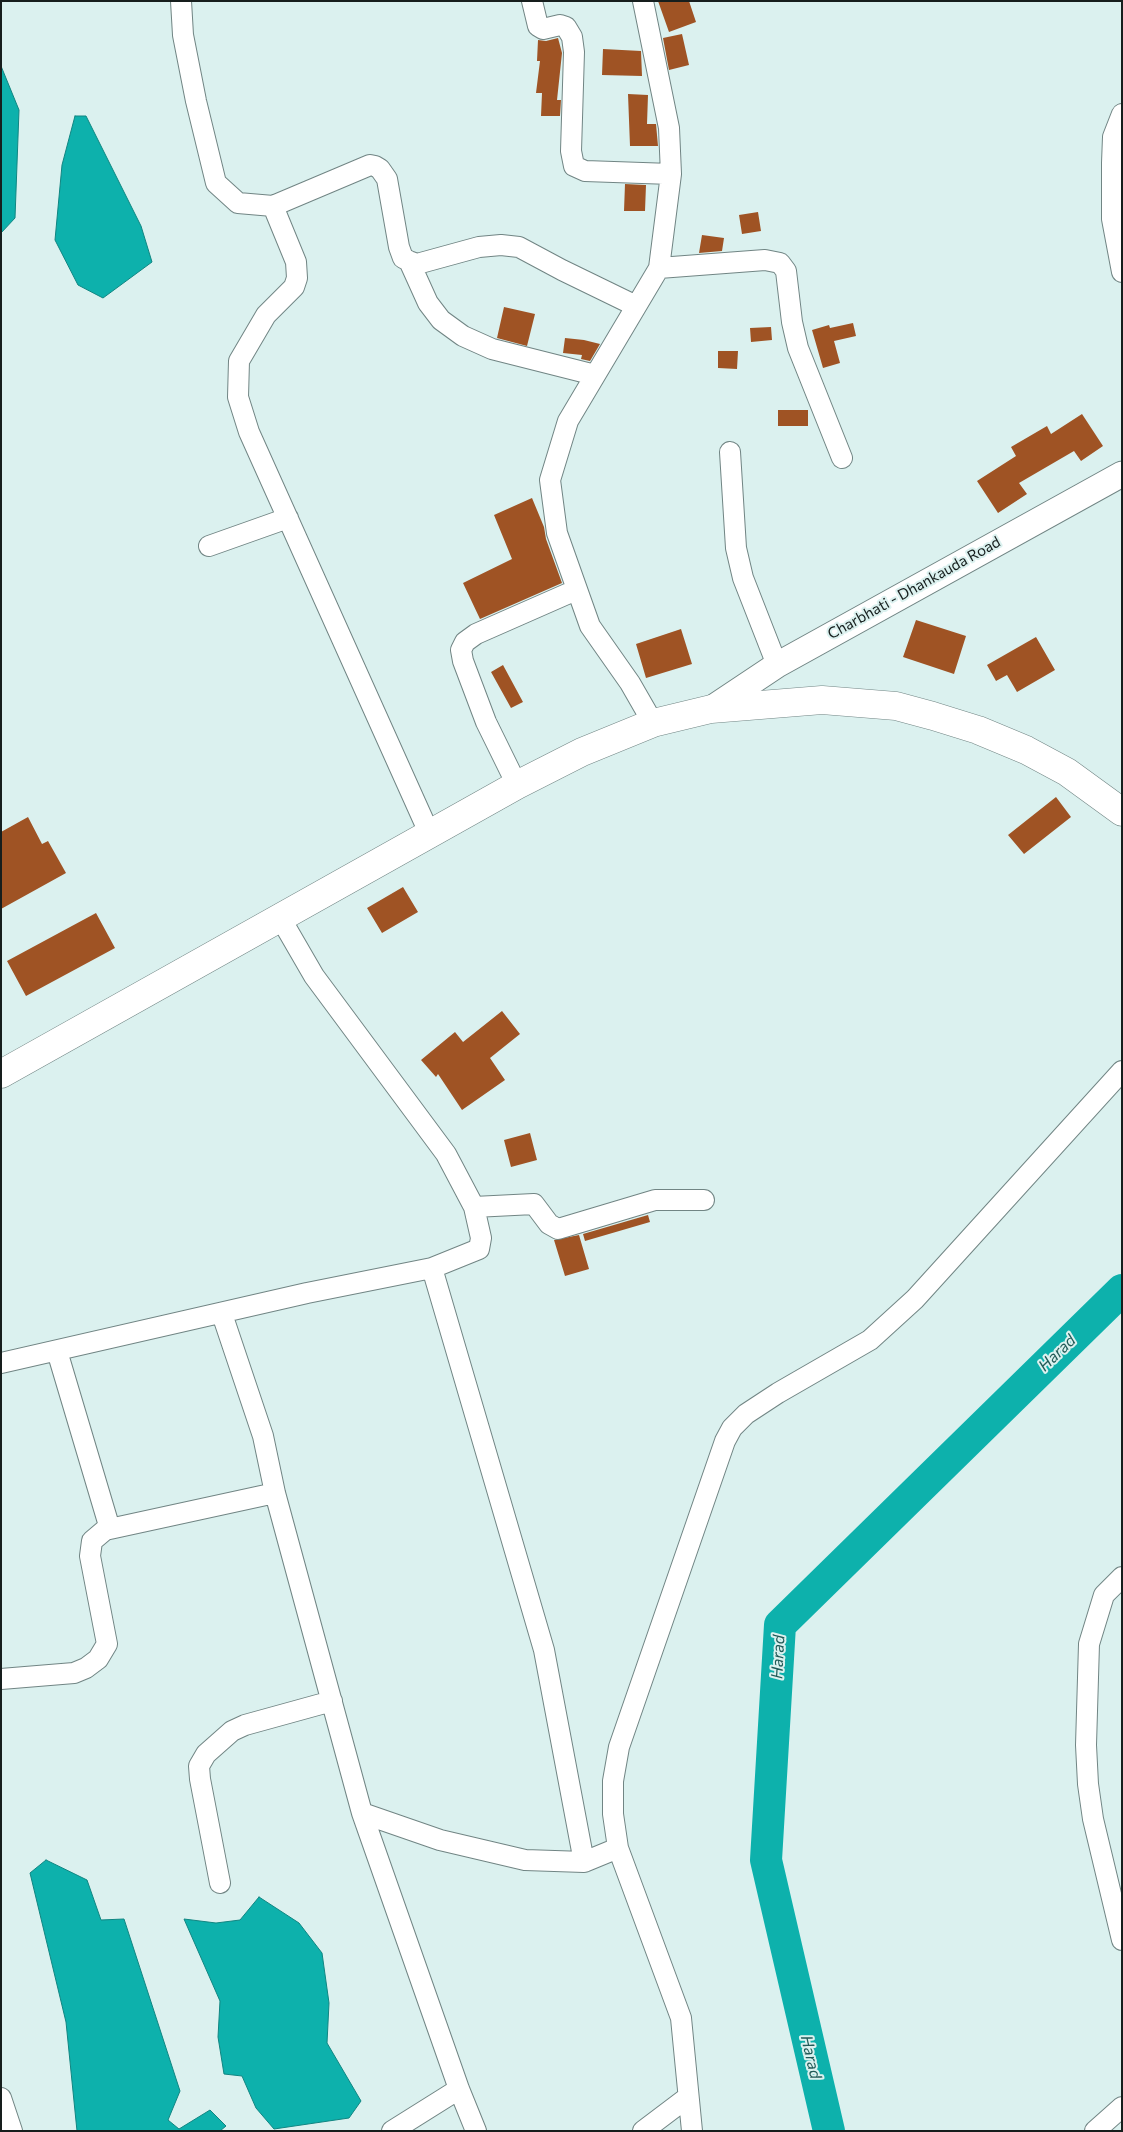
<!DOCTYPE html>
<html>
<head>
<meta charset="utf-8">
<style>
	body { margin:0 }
	#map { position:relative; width:1123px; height:2132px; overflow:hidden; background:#dbf1ef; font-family:Commissioner,sans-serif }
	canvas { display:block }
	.frame { position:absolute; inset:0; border:2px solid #161e1d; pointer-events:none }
</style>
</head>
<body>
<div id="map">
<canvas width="1123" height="2132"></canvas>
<div class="frame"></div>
</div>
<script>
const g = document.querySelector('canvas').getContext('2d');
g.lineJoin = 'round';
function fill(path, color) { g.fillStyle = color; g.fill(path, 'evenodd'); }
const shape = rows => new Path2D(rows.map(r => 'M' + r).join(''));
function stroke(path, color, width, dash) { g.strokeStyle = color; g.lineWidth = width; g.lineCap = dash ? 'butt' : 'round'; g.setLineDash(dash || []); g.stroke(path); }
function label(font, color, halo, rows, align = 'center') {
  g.font = font + ' Commissioner,sans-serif'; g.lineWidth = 4; g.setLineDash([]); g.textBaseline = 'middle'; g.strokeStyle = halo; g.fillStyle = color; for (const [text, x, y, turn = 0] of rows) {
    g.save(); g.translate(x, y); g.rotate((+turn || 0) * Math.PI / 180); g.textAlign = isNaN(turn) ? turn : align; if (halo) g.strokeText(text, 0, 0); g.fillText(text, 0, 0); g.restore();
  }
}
const water = shape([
	[1,66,19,110,15,218,1,233,1,66],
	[75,116,86,116,141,226,152,262,103,298,78,285,55,240,62,165,75,116],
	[46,1860,87,1880,101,1920,124,1919,180,2091,168,2120,179,2129,210,2110,226,2126,220,2131,77,2131,66,2022,30,1873,46,1860],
	[259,1897,299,1923,322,1953,329,2003,327,2043,361,2101,349,2118,274,2129,256,2108,242,2076,224,2074,218,2037,220,2001,184,1919,216,1923,240,1920,259,1897]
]);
fill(water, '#0db1ac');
stroke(water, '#108581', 1);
stroke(shape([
	[829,2131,766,1860,780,1625,1122,1290]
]), '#0db1ac', 32);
fill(shape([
	[658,1,689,1,696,22,669,32],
	[682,34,689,65,669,70,663,38],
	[558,38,562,53,557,100,561,100,560,116,541,116,542,93,536,93,540,61,537,61,538,40,546,41],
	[603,49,641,51,642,76,602,75],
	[628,94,648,95,647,124,656,124,658,146,630,146],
	[625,184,646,185,645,211,624,211],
	[758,212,761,231,742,234,739,215],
	[702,235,724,238,722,251,699,253],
	[504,307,535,314,527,346,497,338],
	[853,323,856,336,834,341,840,363,823,368,812,330,829,325,830,328],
	[771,327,772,340,751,342,750,328],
	[565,338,584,340,600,344,590,361,581,359,582,355,563,353],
	[718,351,738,351,737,369,718,368],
	[778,410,808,410,808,426,778,426],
	[1082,414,1103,446,1081,461,1074,451,1019,483,1027,494,998,513,977,481,1016,456,1011,447,1047,426,1051,434],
	[532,498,544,527,546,539,562,583,480,619,463,583,512,559,494,515],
	[916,620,966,636,954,674,903,657],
	[681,629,692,664,646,678,636,644],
	[1036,637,1055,670,1017,692,1007,675,996,681,987,665],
	[503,665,523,702,511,708,491,672],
	[1056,797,1071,817,1024,854,1008,835],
	[28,817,42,844,48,841,66,873,1,909,1,832],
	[403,887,418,912,382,933,367,908],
	[96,913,115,948,26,996,7,961],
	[502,1011,520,1034,490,1058,505,1080,462,1110,438,1074,436,1077,421,1060,455,1032,463,1042],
	[530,1133,537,1160,511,1167,504,1140],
	[648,1215,650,1222,585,1241,583,1234],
	[579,1235,589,1269,565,1276,554,1240]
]), '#9f5324');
const minor = shape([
	[181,1,183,35,196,101,216,183,238,203,273,206,296,262,297,278,294,287,266,315,239,361,238,397,249,432,430,835],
	[532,1,538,26,543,29,560,25,566,27,572,37,574,52,571,151,574,166,585,171,671,174],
	[643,1,669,128,671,174,659,268,568,421,550,480,557,533,590,626,630,683,653,723],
	[1122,114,1113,137,1112,163,1112,219,1122,272],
	[273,206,370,165,375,166,380,169,387,179,399,247,403,258,409,261,417,264,479,247,501,245,519,247,562,270,636,306],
	[409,261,428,303,441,320,463,336,492,349,595,375],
	[659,268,765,260,780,263,786,271,792,322,798,348,842,458],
	[730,452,736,548,743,578,777,665],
	[209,546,288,518],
	[517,785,486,722,463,661,461,650,465,642,476,634,576,590],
	[474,1207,534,1204,549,1224,558,1229,655,1200,704,1200],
	[432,1268,544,1650,584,1862],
	[222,1314,263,1436,275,1493,362,1813,459,2089,476,2131],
	[57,1351,110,1529],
	[1,1363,307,1293,432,1268,479,1249,481,1238,474,1207,446,1154,314,976,281,919],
	[1122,1577,1104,1595,1089,1644,1086,1745,1088,1784,1093,1819,1122,1940],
	[1,1679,74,1673,86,1668,98,1659,107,1644,90,1556,92,1541,105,1530,275,1493],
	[362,1813,440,1840,525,1860,584,1862,618,1848],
	[220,1883,200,1779,199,1766,206,1754,232,1731,245,1725,332,1701],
	[1,2098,12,2131],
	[392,2131,459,2089],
	[643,2131,688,2097],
	[692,2131,681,2018,618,1848,613,1814,613,1781,619,1747,725,1441,732,1428,746,1414,778,1393,870,1340,915,1299,1122,1071],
	[1095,2131,1122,2107]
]);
const tertiary = shape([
	[711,709,777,665,1122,474]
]);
const primary = shape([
	[1,1074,517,785,582,752,653,723,711,709,822,700,896,706,933,716,978,730,1026,750,1067,772,1122,812]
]);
stroke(minor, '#718584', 22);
stroke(tertiary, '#718584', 27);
stroke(primary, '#718584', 29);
stroke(minor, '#fff', 20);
stroke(tertiary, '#fff', 25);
stroke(primary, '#fff', 28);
label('15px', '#161e1d', '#dbf1ef', [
	["Charbhati - Dhankauda Road",914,588,-29]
]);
label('italic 16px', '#215a57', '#dbf1ef', [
	["Harad",1057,1353,-44],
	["Harad",778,1657,-87],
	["Harad",811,2057,77]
]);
</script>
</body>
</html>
